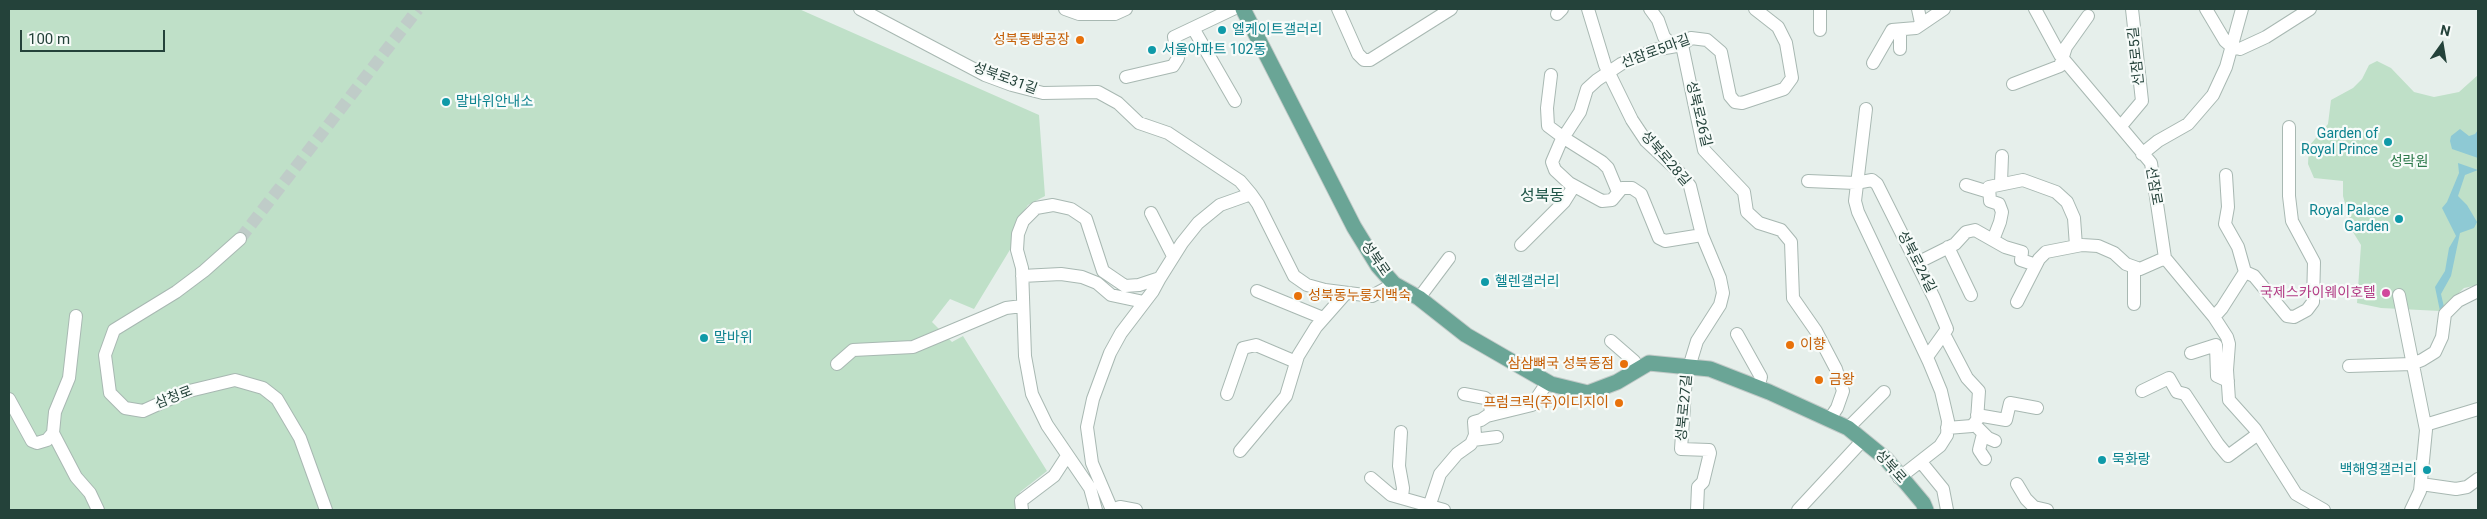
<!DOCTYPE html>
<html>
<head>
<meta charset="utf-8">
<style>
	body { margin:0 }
	#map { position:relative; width:2487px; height:519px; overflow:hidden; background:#e6efeb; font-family:Roboto,sans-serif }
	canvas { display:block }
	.frame { position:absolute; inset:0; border:10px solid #24423a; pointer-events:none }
	.north { position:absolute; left:2417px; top:20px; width:50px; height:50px; -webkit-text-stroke:4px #f7fbf9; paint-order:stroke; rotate:13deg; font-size:14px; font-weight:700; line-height:20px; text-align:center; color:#24423a }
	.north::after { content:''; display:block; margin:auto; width:18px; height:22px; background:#24423a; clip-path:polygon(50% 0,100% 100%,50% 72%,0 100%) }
	.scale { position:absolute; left:20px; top:30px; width:145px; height:22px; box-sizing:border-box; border:2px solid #24423a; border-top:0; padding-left:6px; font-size:15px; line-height:18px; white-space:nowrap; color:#24423a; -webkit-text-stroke:4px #f7fbf9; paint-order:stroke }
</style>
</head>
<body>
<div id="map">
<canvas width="2487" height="519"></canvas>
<div class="frame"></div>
<div class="north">N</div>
<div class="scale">100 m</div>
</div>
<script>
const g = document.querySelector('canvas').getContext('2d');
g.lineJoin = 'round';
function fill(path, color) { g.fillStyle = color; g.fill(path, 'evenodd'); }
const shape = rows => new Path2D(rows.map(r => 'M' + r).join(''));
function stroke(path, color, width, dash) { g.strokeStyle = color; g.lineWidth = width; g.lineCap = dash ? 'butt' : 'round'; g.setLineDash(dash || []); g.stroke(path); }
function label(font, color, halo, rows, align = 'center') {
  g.font = font + ' Roboto,"Noto Sans KR",sans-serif'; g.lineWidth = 4.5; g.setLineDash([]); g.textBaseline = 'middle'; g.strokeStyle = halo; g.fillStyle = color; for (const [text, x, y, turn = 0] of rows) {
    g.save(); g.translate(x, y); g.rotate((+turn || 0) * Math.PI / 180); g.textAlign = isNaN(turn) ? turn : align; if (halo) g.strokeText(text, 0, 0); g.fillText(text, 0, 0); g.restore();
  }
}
fill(shape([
	[9,9,799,9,1039,115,1045,196,1028,205,1016,223,1011,248,974,309,950,299,932,322,952,342,963,336,1047,471,1020,492,1016,510,9,510],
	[2377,61,2391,68,2414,92,2434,97,2459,92,2478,75,2478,285,2464,288,2440,311,2381,308,2357,303,2361,245,2353,232,2343,196,2343,181,2314,178,2308,164,2309,146,2328,124,2331,100,2353,88,2362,79,2369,65]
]), '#bfe0c8');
fill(shape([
	[2460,129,2469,136,2475,134,2478,130,2478,158,2452,149,2450,141,2451,136],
	[2458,163,2478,170,2465,175,2458,196,2467,205,2477,222,2474,228,2460,233,2451,276,2441,294,2444,307,2440,311,2435,287,2445,271,2449,248,2456,236,2442,208,2447,202,2459,173]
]), '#8ec9d4');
stroke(shape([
	[240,239,418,9]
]), '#bfccc8', 12, [12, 6]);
const minor = shape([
	[860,9,985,75,1012,85,1043,93,1098,92,1118,103,1139,123,1168,133,1240,181,1251,194],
	[1065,9,1079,14,1115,14,1126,9],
	[1233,9,1193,28,1235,101],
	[1338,9,1358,54,1364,60,1370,60,1451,9],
	[1588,9,1605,65,1632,120,1646,141,1681,174,1690,186,1702,235,1720,278,1723,293,1720,305,1697,341,1686,377,1681,449,1709,450,1710,453,1703,482,1698,487,1697,510],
	[1650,9,1658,20,1664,37,1669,42,1682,45,1704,150,1744,192,1747,212,1759,223,1781,230,1791,242,1793,298,1816,331,1836,369,1843,391,1837,408,1829,420],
	[1918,9,1921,23],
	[2035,9,2060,55,2151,163,2165,258,2214,317,2227,337,2229,344,2227,370,2229,400,2255,429,2296,494,2324,510],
	[2206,9,2225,41,2232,47,2240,49,2266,37,2310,9],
	[1557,14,1562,9],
	[1820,30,1820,9],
	[1900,30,1900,49],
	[1873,63,1892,30,1916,28,1944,9],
	[1551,75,1547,108,1548,126,1564,138,1602,162,1608,168,1618,192],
	[1126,77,1173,66,1178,58,1174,37,1193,28],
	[2013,84,2060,66,2066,47,2088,16],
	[1866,109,1855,201,1858,212,1929,362,1941,391,1948,421,1947,435,1940,446,1899,478],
	[2121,126,2142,101,2132,9],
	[2142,154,2158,141,2188,124,2213,95,2226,67,2242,9],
	[1808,181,1856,183,1872,180,1877,184,1934,298,1947,329,1927,357],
	[2001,183,2002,156],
	[1966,185,1989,192],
	[1151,213,1173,256],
	[1702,235,1665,241,1659,238,1641,194,1632,188,1622,188,1612,200,1602,201,1569,183,1555,170,1552,162,1561,141,1580,112,1587,89,1597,80,1621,64,1654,50,1682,45,1691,38,1707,40,1721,52,1730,96,1735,102,1742,103,1784,89,1792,78,1786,43,1778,27,1755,9],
	[240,239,204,271,176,292,114,330,105,355,110,393,125,408,143,411,185,392,235,380,263,388,277,399,300,438,326,510],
	[1993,240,2000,222,2002,212,1999,204,1990,201,1989,187,2023,180,2056,192,2067,202,2074,218,2076,246],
	[1521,245,1564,202,1574,186],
	[1948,247,1971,295],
	[1917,263,1955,244,1966,232,1975,230,2005,247,2022,252,2021,260,2036,265],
	[2245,272,2254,276,2287,316,2294,317,2307,310,2313,302,2314,262,2292,221,2289,196,2289,127],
	[1022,276,1061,274,1082,277,1097,283,1111,295,1144,302],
	[1257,291,1323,318],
	[2399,295,2426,430,2420,491,2411,510],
	[1419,298,1449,258],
	[2017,302,2039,259,2046,252,2082,245,2098,246,2114,253,2126,264,2140,269,2165,258],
	[2134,304,2134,267],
	[76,316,69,378,55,412,53,433,76,477,90,493,98,510],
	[2214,317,2222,308,2245,272,2238,247,2225,224,2228,207,2226,175],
	[1737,334,1761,377,1758,388],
	[1944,334,1967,378,1979,391,1977,420,1972,426,1947,428],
	[1611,341,1634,361,1639,368],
	[2191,353,2216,345,2217,376,2228,381],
	[837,364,853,350,913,347,1006,308,1022,306],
	[2349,366,2412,364,2422,360,2435,352,2442,337,2445,314,2458,301,2478,291],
	[2142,391,2169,378,2177,392,2185,394,2218,444,2228,456,2258,434],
	[1227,394,1243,348,1256,345,1296,362],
	[1464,394,1485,398,1490,402,1491,415],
	[9,399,32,441,37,443,47,440,53,433],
	[1977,415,2006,420,2010,403,2037,408],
	[1974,424,1988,438,1995,441],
	[2425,425,2478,409],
	[1848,428,1884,392],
	[1401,432,1399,466,1403,488,1402,497],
	[1983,434,1979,450,1985,459],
	[1473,440,1497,437],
	[1240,451,1286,396,1298,356,1316,327,1346,293],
	[1921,462,1943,489,1947,510],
	[1371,478,1391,495,1444,510],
	[2017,484,2026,499,2034,507,2047,510],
	[2421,484,2456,489,2467,487,2478,479],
	[1022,510,1021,501,1054,476,1067,456],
	[1096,510,1090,488,1047,425,1032,394,1025,356,1022,268,1017,250,1018,234,1023,221,1036,208,1053,205,1071,209,1086,219,1103,271,1125,286,1139,285,1160,278,1182,243,1198,223,1220,205,1251,194,1258,204,1294,276,1307,285,1325,290,1372,296,1394,284],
	[1111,510,1120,507,1136,510],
	[1112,510,1092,463,1087,427,1093,399,1110,353,1121,333,1153,291,1160,278],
	[1428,510,1440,474,1457,454,1471,444,1475,435,1474,422,1481,420,1487,416,1532,405,1547,383],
	[1798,510,1863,440]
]);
const major = shape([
	[1243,9,1354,227,1378,266,1394,284,1419,298,1466,335,1551,384,1588,393,1617,382,1649,363,1710,369,1769,392,1848,428,1886,459,1923,503,1926,510]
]);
stroke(minor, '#a8b8b2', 14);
stroke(major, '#c2cac8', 17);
stroke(minor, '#fff', 12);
stroke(major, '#6aa596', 15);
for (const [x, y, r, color] of [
	[1222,30,5,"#0f9aa8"],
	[1080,40,5,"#e8710a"],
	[1152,50,5,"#0f9aa8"],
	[446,102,5,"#0f9aa8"],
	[2388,142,5,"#0f9aa8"],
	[2399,219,5,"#0f9aa8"],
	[1485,282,5,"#0f9aa8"],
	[2386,293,5,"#d1479c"],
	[1298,296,5,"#e8710a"],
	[704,338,5,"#0f9aa8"],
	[1790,345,5,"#e8710a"],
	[1624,364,5,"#e8710a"],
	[1819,380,5,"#e8710a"],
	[1619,403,5,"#e8710a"],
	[2102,460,5,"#0f9aa8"],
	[2427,470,5,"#0f9aa8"]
]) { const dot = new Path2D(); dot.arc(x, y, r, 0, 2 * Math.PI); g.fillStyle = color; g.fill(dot); stroke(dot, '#f7fbf9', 2); }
label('14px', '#0d838f', '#f7fbf9', [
	["엘케이트갤러리",1232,30],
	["서울아파트 102동",1162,50],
	["말바위안내소",456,102],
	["Garden of",2378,134,"right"],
	["Royal Prince",2378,150,"right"],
	["Royal Palace",2389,211,"right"],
	["Garden",2389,227,"right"],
	["헬렌갤러리",1495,282],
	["말바위",714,338],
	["묵화랑",2112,460],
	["백해영갤러리",2417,470,"right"]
], 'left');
label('14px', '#c56008', '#f7fbf9', [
	["성북동빵공장",1070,40],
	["성북동누룽지백숙",1308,296,"left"],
	["이향",1800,345,"left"],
	["삼삼뼈국 성북동점",1614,364],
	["금왕",1829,380,"left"],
	["프럼크릭(주)이디지이",1609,403]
], 'right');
label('14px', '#24423a', '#f7fbf9', [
	["선잠로5마길",1656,52,-20],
	["선잠로5길",2137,56,-96],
	["성북로31길",1005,79,20],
	["성북로26길",1698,114,76],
	["성북로28길",1665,159,49],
	["선잠로",2153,186,80],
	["성북로",1375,259,55],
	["성북로24길",1916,262,63],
	["삼청로",174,398,-21],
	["성북로27길",1685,408,-85],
	["성북로",1890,467,48]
]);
label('14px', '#2d7a4b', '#f7fbf9', [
	["성락원",2409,162]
]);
label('14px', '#b23c85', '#f7fbf9', [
	["국제스카이웨이호텔",2376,293]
], 'right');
label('16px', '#1f5548', '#f7fbf9', [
	["성북동",1542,197]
]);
</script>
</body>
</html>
